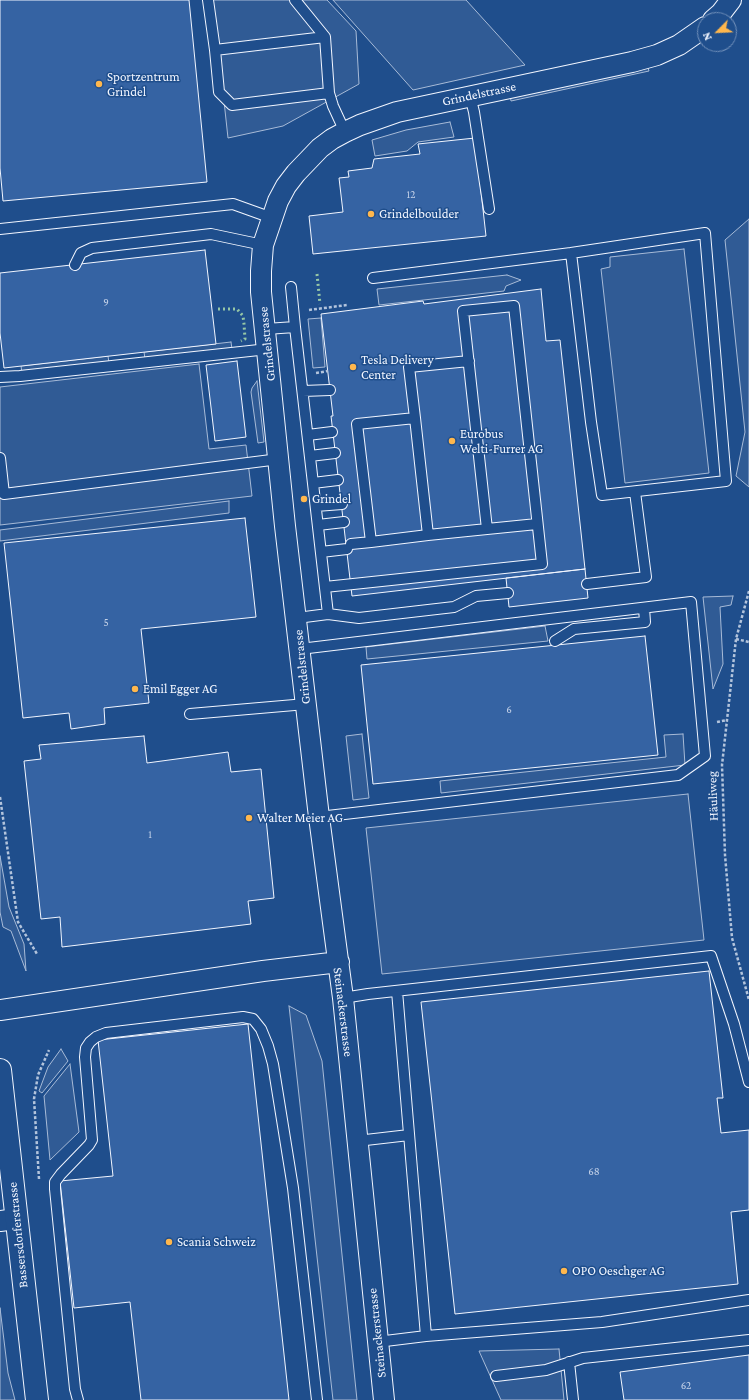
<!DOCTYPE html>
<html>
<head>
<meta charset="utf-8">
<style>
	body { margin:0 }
	#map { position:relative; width:749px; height:1400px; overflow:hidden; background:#1f4e8c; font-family:"Crimson Pro",serif }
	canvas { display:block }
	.north { position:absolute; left:697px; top:12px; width:40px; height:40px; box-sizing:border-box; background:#1f4e8c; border:1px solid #7391ba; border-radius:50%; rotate:246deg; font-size:11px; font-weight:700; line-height:16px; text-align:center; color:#f2f6ff }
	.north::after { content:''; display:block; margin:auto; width:14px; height:18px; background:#ffb74d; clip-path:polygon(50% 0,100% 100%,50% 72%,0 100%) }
</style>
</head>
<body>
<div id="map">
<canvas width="749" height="1400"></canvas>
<div class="north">N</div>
</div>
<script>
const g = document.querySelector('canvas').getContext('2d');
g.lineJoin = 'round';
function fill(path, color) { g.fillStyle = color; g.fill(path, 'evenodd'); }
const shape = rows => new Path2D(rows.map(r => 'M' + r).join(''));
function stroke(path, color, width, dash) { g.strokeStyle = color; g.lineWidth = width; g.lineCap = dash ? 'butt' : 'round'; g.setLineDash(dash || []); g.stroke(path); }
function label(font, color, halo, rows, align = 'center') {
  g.font = font + ' "Crimson Pro",serif'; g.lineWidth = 3; g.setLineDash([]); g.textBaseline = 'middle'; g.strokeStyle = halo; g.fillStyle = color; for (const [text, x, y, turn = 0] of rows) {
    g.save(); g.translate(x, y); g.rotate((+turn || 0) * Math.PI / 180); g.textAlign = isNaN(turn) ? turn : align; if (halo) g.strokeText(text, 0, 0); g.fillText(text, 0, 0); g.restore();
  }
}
const built = shape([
	[213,0,327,0,356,31,359,84,283,126,228,138,213,0],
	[333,0,466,0,525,65,413,90,333,0],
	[647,65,649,71,511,101,510,95,647,65],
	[450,122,454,137,418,142,407,151,375,156,372,140,406,130,450,122],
	[749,219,749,487,736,476,745,432,725,240,749,219],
	[684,249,709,473,625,483,601,269,610,267,610,257,684,249],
	[507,275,521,280,506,286,504,291,379,305,377,289,507,275],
	[321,318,325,367,313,368,308,319,321,318],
	[231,342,232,349,145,359,144,352,231,342],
	[108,356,109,363,22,373,21,366,108,356],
	[199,364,209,449,246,445,252,496,0,525,0,387,199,364],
	[257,381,264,442,258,443,251,392,252,388,257,381],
	[229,501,229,513,0,541,0,530,229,501],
	[733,596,731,605,720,607,723,664,713,689,703,597,733,596],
	[545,626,548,641,367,659,366,647,545,626],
	[362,734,369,798,353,800,346,736,362,734],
	[683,734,685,765,441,793,440,781,666,757,664,735,683,734],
	[688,794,704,940,382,974,366,828,688,794],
	[0,856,9,907,24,944,26,971,11,931,3,927,0,912,0,856],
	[289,1006,306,1015,322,1061,357,1400,333,1400,289,1006],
	[61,1049,68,1061,42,1093,39,1091,48,1067,61,1049],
	[70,1064,79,1132,50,1160,44,1096,70,1064],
	[0,1308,8,1373,15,1400,0,1400,0,1308],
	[559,1349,564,1400,501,1400,479,1351,559,1349]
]);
fill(built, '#305b95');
stroke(built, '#a8bbd7', 1);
const building = shape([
	[0,0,189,0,207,182,3,201,0,168,0,0],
	[475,138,486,236,313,254,309,216,343,212,339,178,349,177,348,171,372,168,374,159,420,154,418,144,475,138],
	[205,250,216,344,4,368,0,333,0,273,205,250],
	[541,289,546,341,560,340,585,569,352,596,331,416,333,416,321,314,423,301,424,304,541,289],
	[237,361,246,437,215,441,206,365,237,361],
	[245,518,256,617,141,629,149,703,104,708,105,724,71,729,69,713,23,718,4,543,245,518],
	[585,569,588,598,509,607,506,578,585,569],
	[645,636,658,755,373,784,361,665,645,636],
	[144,736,147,763,228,752,231,772,261,769,274,898,248,901,251,924,62,947,60,917,41,919,24,761,41,759,39,745,144,736],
	[709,971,723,1098,717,1098,721,1133,749,1130,749,1210,731,1212,738,1284,455,1314,421,1002,709,971],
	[248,1024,289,1400,141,1400,130,1302,74,1308,60,1181,113,1176,98,1040,248,1024],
	[749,1355,749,1400,624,1400,620,1372,749,1355]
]);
fill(building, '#3563a3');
stroke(building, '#f2f6ff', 1);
const lane = shape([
	[208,0,215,50],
	[295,0,325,37,329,93,333,106,345,132],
	[325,37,215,50,219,92,232,105,329,93],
	[470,96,474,112,489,209],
	[0,229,233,204,272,218],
	[75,265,81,253,92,248,211,234,263,245],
	[373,278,571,253,591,422,602,495,726,481,705,233,571,253],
	[291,287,295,327],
	[266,329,295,327,328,614],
	[0,377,20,376,268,349],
	[303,391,330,390],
	[415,418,409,367,469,361],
	[308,435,332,432],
	[310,456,335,453],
	[0,458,4,494,279,459],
	[313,483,338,480],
	[316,506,342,504],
	[318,525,344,522],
	[487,529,537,524],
	[351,544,371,542],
	[321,552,347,549],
	[587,584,646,577,635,492],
	[325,587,542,564,514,306,463,311,487,529,428,535,415,418,357,424,371,542,428,535],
	[297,618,328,614,359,618,454,607,476,596,508,593],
	[555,641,574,629,645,622,644,608],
	[300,649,691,602,705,756,678,775,319,817],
	[190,714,306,704],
	[397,991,426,1336],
	[343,998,368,994,711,956,734,1024,749,1082],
	[357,1141,409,1135],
	[377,1342,426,1336,602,1322,749,1300],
	[569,1362,573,1400],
	[496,1376,546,1370,583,1358,749,1340],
	[78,1400,75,1389,55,1189,55,1182,61,1174,89,1145,92,1140,85,1057,86,1048,90,1042,96,1037,106,1033,243,1017,253,1019,261,1029,268,1046,273,1064,293,1188,317,1400]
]);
const street = shape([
	[713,20,721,13,731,0],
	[0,1010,263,971,339,962],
	[0,1221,16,1219],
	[384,1400,343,998,319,817,285,526,261,292,261,271,263,245,278,201,286,186,296,173,320,148,332,139,345,132,360,125,397,112,632,62,657,55,679,45,705,27]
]);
const secondary = shape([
	[0,1070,37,1400]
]);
stroke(lane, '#f2f6ff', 12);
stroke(street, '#f2f6ff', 22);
stroke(secondary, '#f2f6ff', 24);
stroke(shape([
	[309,310,347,305],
	[316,373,328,371],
	[749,591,736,639,722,765,725,855,732,938,749,1000],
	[736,639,749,642],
	[717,722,727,720],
	[0,797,18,922,37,954],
	[39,1179,34,1099,38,1075,49,1050]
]), '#b3c4dc', 2.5, [3, 2]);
stroke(lane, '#1f4e8c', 10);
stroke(street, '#1f4e8c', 20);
stroke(secondary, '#1f4e8c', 22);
stroke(shape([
	[317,274,320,304],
	[218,309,237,309,243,316,244,324,245,339,241,341]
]), '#97c8a6', 3, [2, 3]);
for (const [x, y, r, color] of [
	[99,84,4,"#ffb74d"],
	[371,214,4,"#ffb74d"],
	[353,367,4,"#ffb74d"],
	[452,441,4,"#ffb74d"],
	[304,499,4,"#ffb74d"],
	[135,689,4,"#ffb74d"],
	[249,818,4,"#ffb74d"],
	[169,1242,4,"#ffb74d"],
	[564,1271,4,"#ffb74d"]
]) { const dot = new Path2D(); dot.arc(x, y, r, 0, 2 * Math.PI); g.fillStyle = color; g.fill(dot); stroke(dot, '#1f4e8c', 1.5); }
label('11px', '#c3d1e8', null, [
	["12",411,195],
	["9",106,303],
	["5",106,623],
	["6",509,710],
	["1",150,835],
	["68",594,1172],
	["62",686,1386]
]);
label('13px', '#f2f6ff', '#1f4e8c', [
	["Sportzentrum",107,77],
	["Grindel",107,92],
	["Grindelboulder",379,214],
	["Tesla Delivery",361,360],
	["Center",361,375],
	["Eurobus",460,434],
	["Welti-Furrer AG",460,449],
	["Grindel",312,499],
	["Emil Egger AG",143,689],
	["Walter Meier AG",257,818],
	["Scania Schweiz",177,1242],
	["OPO Oeschger AG",572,1271]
], 'left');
label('13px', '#f2f6ff', '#1f4e8c', [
	["Grindelstrasse",479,94,-12],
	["Grindelstrasse",267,344,-96],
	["Grindelstrasse",302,667,-96],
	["Häuliweg",713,796,-92],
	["Steinackerstrasse",343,1012,83],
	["Bassersdorferstrasse",18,1235,-96],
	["Steinackerstrasse",377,1333,-96]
]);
</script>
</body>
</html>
